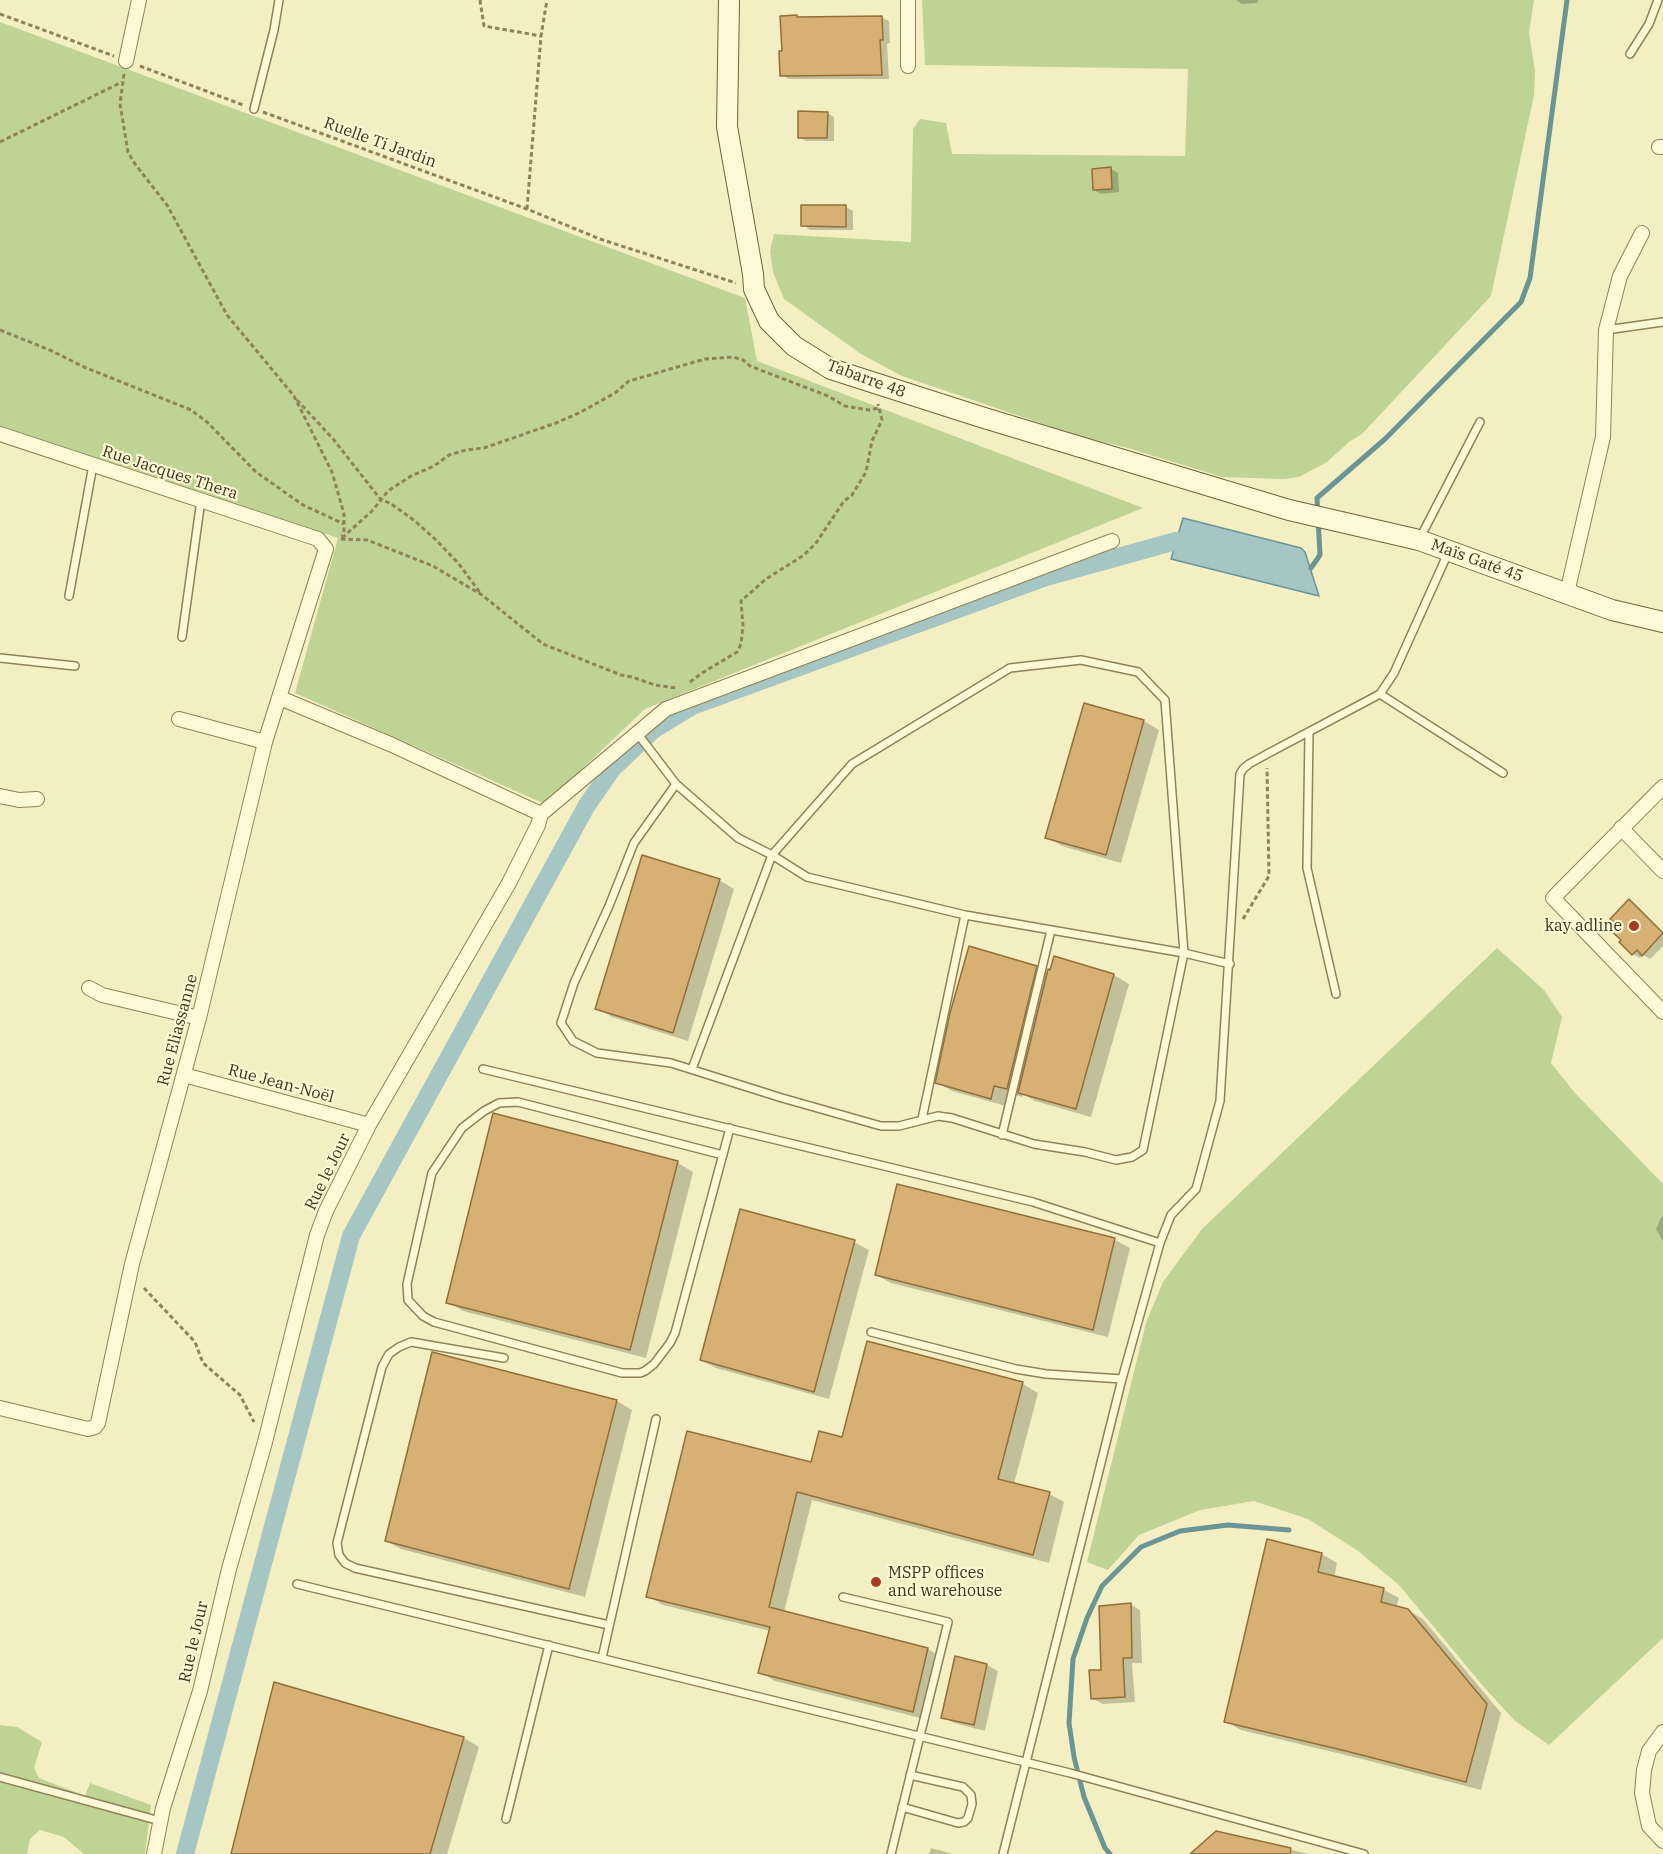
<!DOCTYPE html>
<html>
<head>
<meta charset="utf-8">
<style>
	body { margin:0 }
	canvas { display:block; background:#f3efc2 }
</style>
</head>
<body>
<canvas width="1663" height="1854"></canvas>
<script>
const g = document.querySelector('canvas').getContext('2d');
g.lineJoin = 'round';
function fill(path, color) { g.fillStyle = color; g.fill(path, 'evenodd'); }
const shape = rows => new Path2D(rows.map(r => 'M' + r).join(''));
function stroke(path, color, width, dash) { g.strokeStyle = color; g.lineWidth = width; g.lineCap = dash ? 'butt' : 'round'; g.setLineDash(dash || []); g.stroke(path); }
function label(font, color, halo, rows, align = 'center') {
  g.font = font + ' "IBM Plex Serif",serif'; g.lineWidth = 4.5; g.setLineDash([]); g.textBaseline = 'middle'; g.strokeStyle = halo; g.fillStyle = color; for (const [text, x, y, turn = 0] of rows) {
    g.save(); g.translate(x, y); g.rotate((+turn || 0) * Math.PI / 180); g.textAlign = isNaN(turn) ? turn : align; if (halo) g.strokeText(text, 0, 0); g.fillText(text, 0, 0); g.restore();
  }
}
fill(shape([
	[922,0,1534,0,1529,33,1535,71,1534,95,1491,296,1362,434,1349,442,1327,462,1299,477,1284,479,1222,477,1128,448,1078,436,902,376,861,354,784,299,773,272,770,251,774,234,911,242,913,129,920,119,946,123,952,154,1185,156,1188,69,925,65],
	[0,22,745,298,757,361,1143,508,645,709,545,804,295,693,338,538,0,427],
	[1497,948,1544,990,1562,1017,1551,1063,1575,1093,1663,1184,1663,1638,1549,1745,1514,1720,1483,1686,1399,1585,1358,1551,1308,1519,1254,1501,1200,1510,1139,1535,1108,1570,1087,1562,1146,1323,1163,1282,1202,1229],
	[0,1725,17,1727,42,1742,34,1768,39,1778,85,1796,90,1783,151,1805,145,1854,84,1854,64,1837,40,1830,30,1839,27,1854,0,1854]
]), '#bfd394');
const water = shape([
	[1183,518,1301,548,1305,552,1319,596,1171,559,1183,518]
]);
fill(water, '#a5c6c3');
stroke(water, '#6a9594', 1.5);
fill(shape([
	[1236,0,1258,0,1257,3,1242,4],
	[881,17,889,21,890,43,887,44,889,79,789,79,782,75],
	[827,113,834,117,834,141,806,141,799,137],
	[1111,169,1118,173,1119,192,1101,194,1094,190],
	[803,206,846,207,853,211,853,230,810,230,803,225],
	[1144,721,1159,730,1121,863,1062,846,1047,837],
	[719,880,734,889,688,1041,612,1017,597,1008],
	[1629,901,1636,905,1663,932,1663,946,1650,959,1643,955,1640,958,1633,954,1623,940,1617,923],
	[1036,967,1048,974,1114,975,1129,984,1091,1117,1035,1101,1023,1094,1022,1097,1010,1093,1006,1106,952,1091,937,1082],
	[495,1115,678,1163,693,1172,646,1358,463,1311,448,1302],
	[898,1186,1115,1240,1130,1248,1108,1337,891,1283,876,1275],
	[1663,1216,1663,1241,1656,1229,1661,1218],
	[854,1242,869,1250,829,1399,716,1368,701,1360],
	[868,1343,1023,1384,1038,1393,1014,1484,1049,1494,1064,1502,1049,1563,812,1500,784,1612,928,1649,943,1658,928,1720,775,1681,760,1672,770,1631,663,1605,648,1596,843,1439],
	[433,1354,617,1401,632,1410,585,1597,401,1549,386,1541],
	[1268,1541,1322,1554,1337,1563,1334,1578,1384,1590,1399,1598,1396,1608,1407,1610,1423,1619,1501,1713,1481,1790,1362,1759,1241,1730,1225,1721],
	[1130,1604,1140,1610,1142,1663,1132,1663,1135,1702,1103,1704,1093,1699],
	[956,1658,987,1665,998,1671,985,1731,954,1723,943,1717],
	[464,1738,479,1747,447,1854,233,1854],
	[1217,1833,1309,1854,1193,1854],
	[931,1848,953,1854,929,1854]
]), '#0003');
stroke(shape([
	[1311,568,1320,555,1317,498,1385,439,1521,302,1530,278,1567,0],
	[1110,1854,1105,1848,1084,1797,1074,1757,1069,1723,1073,1659,1087,1618,1102,1586,1141,1547,1180,1531,1228,1525,1289,1530]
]), '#6a9594', 5);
stroke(shape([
	[185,1854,351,1236,587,805,612,769,653,730,692,706,1046,577,1176,541]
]), '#a5c6c3', 18);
const building = shape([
	[797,15,797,17,882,16,883,40,880,40,882,75,780,76,779,51,782,51,780,16,797,15],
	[798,111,828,112,827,138,798,138,798,111],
	[1111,167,1112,189,1093,190,1092,169,1111,167],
	[801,205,846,205,846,227,801,226,801,205],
	[1084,703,1144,720,1106,855,1045,838,1084,703],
	[642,855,720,879,673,1033,595,1009,642,855],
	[1629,899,1663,933,1642,956,1637,950,1632,955,1619,942,1621,940,1609,929,1615,923,1610,919,1629,899],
	[969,946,1037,966,1007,1089,994,1086,991,1099,935,1083,950,1013,969,946],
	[1054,956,1114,974,1076,1109,1018,1093,1048,969,1050,970,1054,956],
	[493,1113,678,1161,630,1350,446,1303,493,1113],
	[897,1184,1115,1238,1093,1330,875,1275,897,1184],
	[740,1209,855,1240,814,1392,700,1360,740,1209],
	[867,1341,1023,1382,998,1479,1050,1492,1033,1555,797,1492,769,1607,928,1648,913,1712,758,1673,770,1627,646,1597,687,1431,811,1462,819,1431,842,1437,867,1341],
	[432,1352,617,1400,569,1589,385,1541,432,1352],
	[1267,1539,1322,1553,1318,1572,1384,1588,1381,1602,1408,1609,1487,1704,1466,1782,1346,1751,1224,1722,1267,1539],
	[1131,1603,1132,1658,1123,1658,1125,1697,1091,1699,1089,1670,1101,1670,1099,1606,1131,1603],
	[955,1656,987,1664,974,1725,941,1718,955,1656],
	[274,1682,464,1737,430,1854,231,1854,274,1682],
	[1216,1831,1291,1848,1290,1854,1190,1854,1216,1831]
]);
fill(building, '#d6b173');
stroke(building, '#926f39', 1.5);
const lane = shape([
	[1630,54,1649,24,1658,0],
	[254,109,274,30,279,0],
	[1606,330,1663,322],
	[1420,538,1480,422],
	[69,596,93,465],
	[182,637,201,500],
	[0,658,75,666],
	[1380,694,1503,773],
	[1309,732,1307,868,1336,994],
	[637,733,676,784,738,838,772,855,807,877,965,915,1184,953,1230,964],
	[676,784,634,843,609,906,574,983,561,1023,573,1041,597,1053,671,1063,782,1098,881,1126,899,1126,938,1116,952,1118,1034,1144,1085,1152,1116,1160,1132,1157,1143,1150,1184,953,1165,700,1138,672,1081,660,1010,668,852,764,772,855,692,1069],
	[483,1069,1033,1202,1160,1243],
	[922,1119,965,915],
	[1002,1135,1051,930],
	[723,1155,518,1102,499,1103,484,1111,462,1128,432,1173,407,1284,408,1300,423,1316,434,1322,622,1373,640,1373,645,1371,654,1364,670,1343,675,1333,730,1128],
	[871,1332,1016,1369,1046,1374,1122,1379],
	[504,1358,411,1342,399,1347,389,1354,382,1367,337,1543,339,1555,345,1563,355,1568,609,1625],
	[297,1584,1070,1773,1364,1854],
	[843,1597,948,1622,891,1854],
	[602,1658,656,1419],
	[0,1777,160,1821],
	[902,1807,958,1823,964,1822,968,1818,972,1804,971,1795,963,1787,910,1775],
	[506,1819,549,1645],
	[1003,1854,1122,1379,1160,1243,1171,1215,1196,1189,1220,1101,1240,774,1243,769,1249,764,1267,754,1380,694,1394,673,1448,553]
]);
const street = shape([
	[126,61,139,0],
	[908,66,908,0],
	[1659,147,1663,147],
	[0,434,318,539,326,549,265,742,199,1018,132,1264,98,1423,95,1427,88,1429,0,1408],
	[1567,593,1603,437,1606,330,1620,276,1642,233],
	[179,719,265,742],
	[1663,787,1553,898,1663,1012],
	[0,796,19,800,37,799],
	[541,814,666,709,1112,541],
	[1621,828,1663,871],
	[89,988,102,995,199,1018],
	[184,1075,369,1125],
	[1663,1732,1649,1751,1644,1770,1642,1793,1649,1826,1663,1841],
	[154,1854,163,1808,200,1691,229,1569,265,1442,317,1235,326,1211,369,1125,509,883,538,825,541,814,390,744,280,698]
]);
const secondary = shape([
	[729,0,727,127,753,274,754,289,769,321,794,346,831,369,981,417,1289,510,1419,540,1612,610,1663,622]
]);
stroke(lane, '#908157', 10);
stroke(street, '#908157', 16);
stroke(secondary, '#72623a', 22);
stroke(shape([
	[480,0,484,26,541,36],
	[0,14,114,56],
	[140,66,243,105],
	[124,74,120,104,128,152,135,164,167,205,227,315,294,396,332,472,344,514,344,531,342,536],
	[263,112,527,209,600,239,736,283],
	[0,142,122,82],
	[527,209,541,36,547,0],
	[0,330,52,351,84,367,191,410,207,422,256,472,303,505,344,524],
	[297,400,334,440,381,500,390,503,415,521,435,539,459,564,481,594],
	[342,538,372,511,388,491,411,476,434,466,449,455,466,450,484,448,556,423,581,412,615,393,629,381,705,359,733,357,743,360,750,366,828,396,845,406,869,410,879,408],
	[341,539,367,540,433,566,482,595,543,644,621,675,632,677,655,685,676,688],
	[690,682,702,673,737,652,741,644,743,626,741,601,766,579,804,555,816,543,844,501,852,495,866,472,872,441,882,420,878,404],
	[1243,919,1269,876,1267,768],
	[144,1288,195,1342,203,1363,240,1395,254,1422]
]), '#908157', 3, [4.5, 3]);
stroke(lane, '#fdf9d7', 7);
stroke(street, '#fdf9d7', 14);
stroke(secondary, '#fdf9d7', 20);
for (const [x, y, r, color] of [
	[1634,926,6,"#a73a1f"],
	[876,1582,6,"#a73a1f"]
]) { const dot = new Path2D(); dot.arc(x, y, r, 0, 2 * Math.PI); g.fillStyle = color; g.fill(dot); stroke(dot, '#faf7d3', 2); }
label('16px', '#3e341d', '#faf7d3', [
	["Ruelle Ti Jardin",380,143,20],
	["Tabarre 48",866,379,20],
	["Rue Jacques Thera",170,473,18],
	["Maïs Gaté 45",1477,561,20],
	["Rue Eliassanne",178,1030,-75],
	["Rue Jean-Noël",281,1084,15],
	["Rue le Jour",328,1172,-64],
	["Rue le Jour",194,1642,-77]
]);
label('16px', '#3e341d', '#faf7d3', [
	["kay adline",1622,926],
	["MSPP offices",888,1573,"left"],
	["and warehouse",888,1591,"left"]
], 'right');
</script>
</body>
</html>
